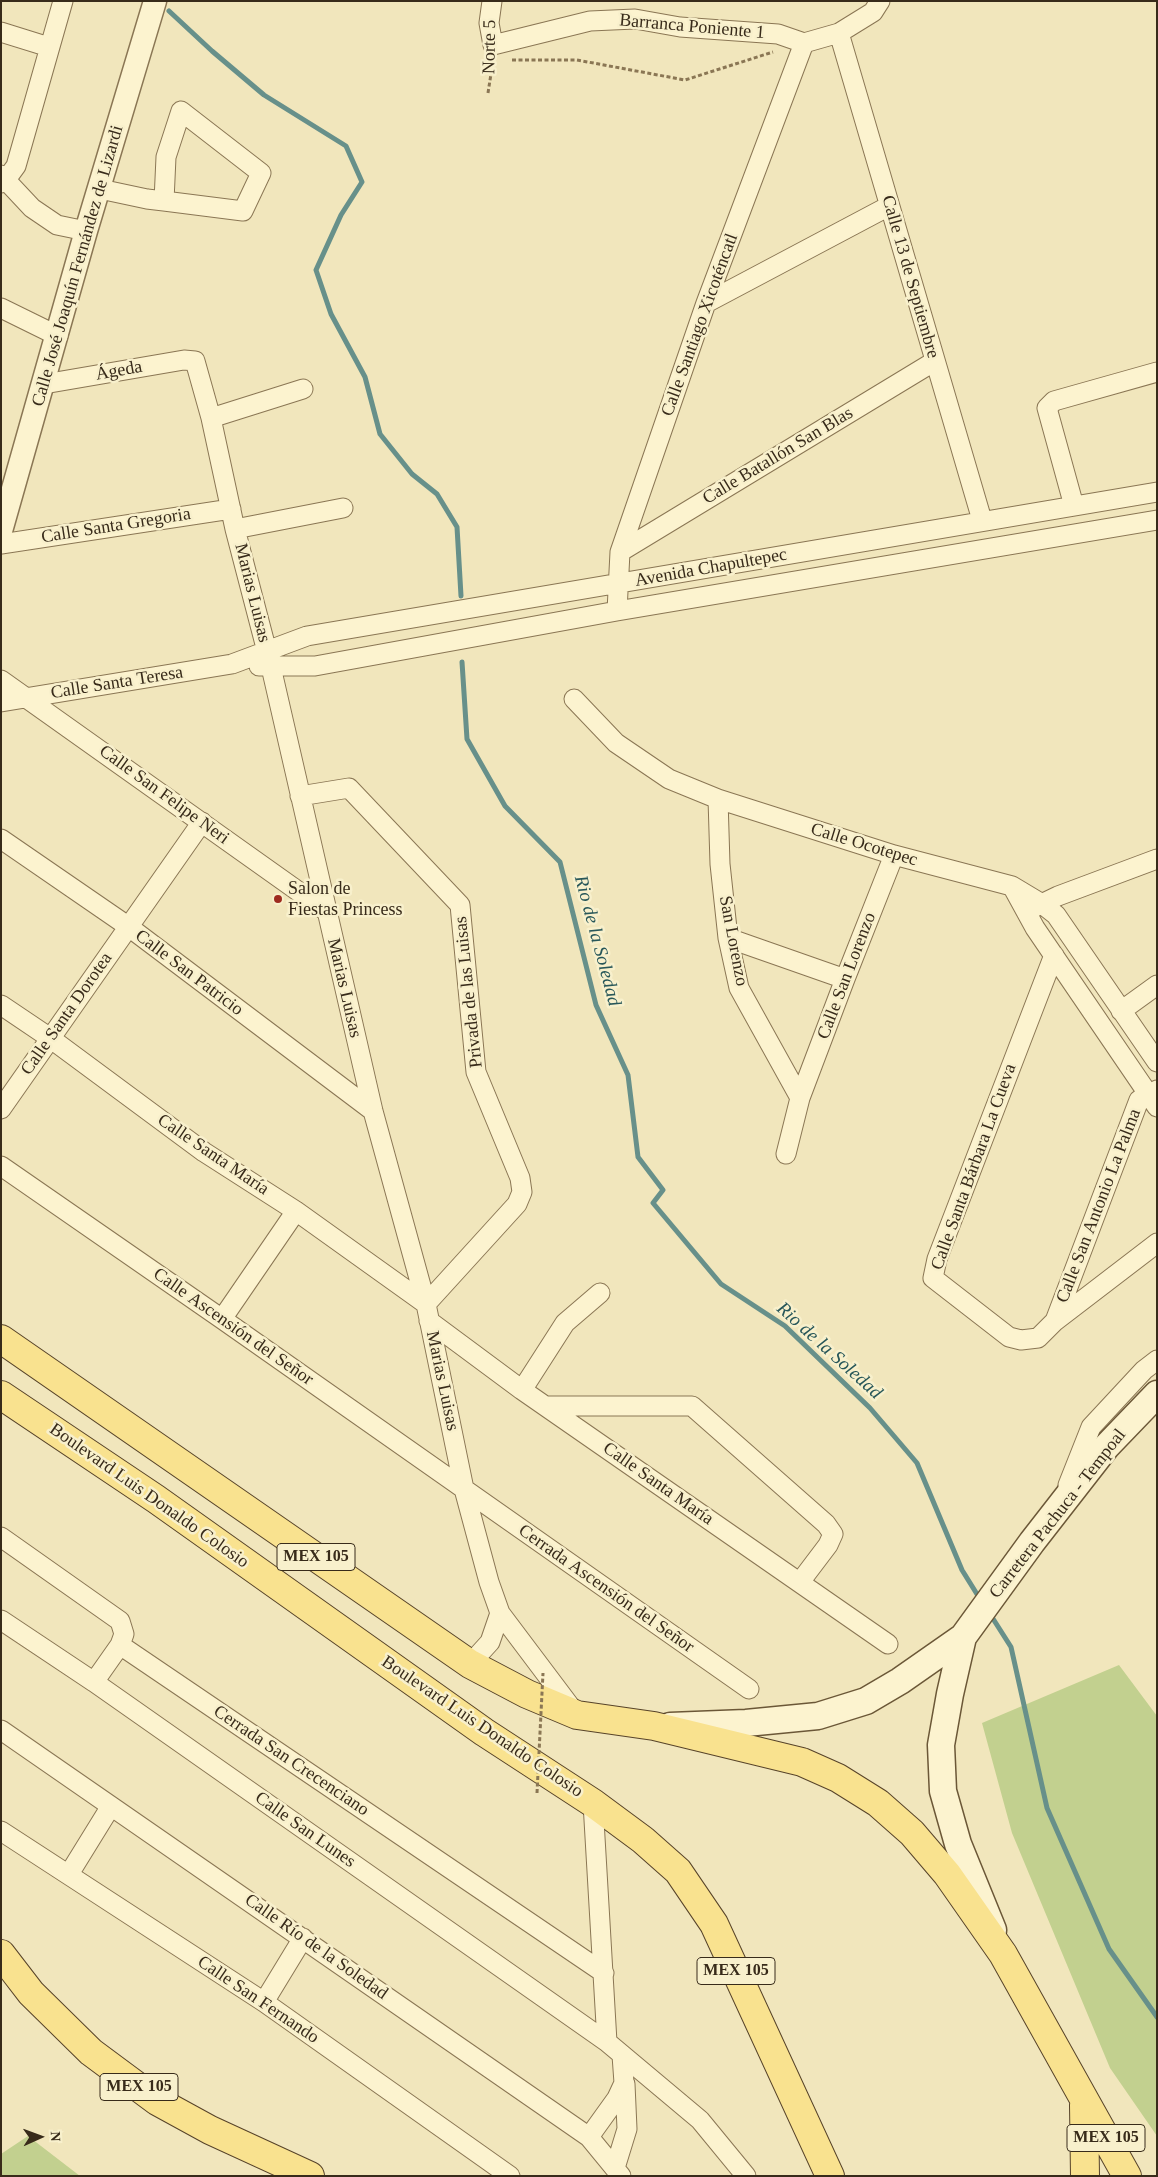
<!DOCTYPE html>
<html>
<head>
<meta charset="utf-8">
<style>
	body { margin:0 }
	#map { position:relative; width:1158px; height:2177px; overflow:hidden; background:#f1e6bc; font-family:Georgia,serif }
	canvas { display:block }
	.frame { position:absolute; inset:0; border:2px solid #382b1a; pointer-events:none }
	.north { position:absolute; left:15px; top:2112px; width:50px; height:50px; -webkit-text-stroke:4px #f8f0cc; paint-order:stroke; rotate:88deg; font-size:14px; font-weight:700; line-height:20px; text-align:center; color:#382b1a }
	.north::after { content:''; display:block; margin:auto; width:18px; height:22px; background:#382b1a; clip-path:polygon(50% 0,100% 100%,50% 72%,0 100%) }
</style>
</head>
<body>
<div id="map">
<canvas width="1158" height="2177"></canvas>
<div class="frame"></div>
<div class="north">N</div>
</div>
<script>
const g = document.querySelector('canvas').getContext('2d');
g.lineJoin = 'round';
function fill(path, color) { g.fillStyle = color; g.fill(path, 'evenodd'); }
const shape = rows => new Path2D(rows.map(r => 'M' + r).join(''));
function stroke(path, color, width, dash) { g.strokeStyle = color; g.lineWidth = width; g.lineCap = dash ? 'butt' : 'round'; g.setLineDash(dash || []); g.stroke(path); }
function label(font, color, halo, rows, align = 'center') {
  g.font = font + ' Georgia,serif'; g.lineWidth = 5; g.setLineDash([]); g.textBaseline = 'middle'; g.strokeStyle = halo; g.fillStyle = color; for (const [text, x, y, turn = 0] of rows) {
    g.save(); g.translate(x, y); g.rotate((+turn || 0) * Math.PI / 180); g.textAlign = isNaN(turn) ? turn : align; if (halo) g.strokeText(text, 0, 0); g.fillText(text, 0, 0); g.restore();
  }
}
fill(shape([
	[1119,1665,1157,1716,1157,2136,1110,2068,1012,1833,982,1723],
	[28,2136,80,2176,1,2176,1,2154]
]), '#c2d08f');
stroke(shape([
	[169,11,212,51,264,95,346,146,362,182,341,215,316,270,331,314,365,377,380,434,412,474,437,494,457,527,461,596],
	[462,662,467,739,505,806,560,862,596,1005,628,1075,638,1157,663,1190,653,1203,721,1284,785,1326,870,1408,917,1463,962,1570,980,1599],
	[990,1614,1011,1647,1047,1808,1109,1949,1157,2017]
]), '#67908a', 5);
const minor = shape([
	[492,1,489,23,493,45,590,21,635,19,680,27,778,34,804,43,839,33,873,12,880,1],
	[1,32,49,47],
	[839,33,982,520],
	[1,175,32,208,57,225,86,231],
	[1,183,5,181,16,166,63,1],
	[100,189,147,199,164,201,243,211,261,173,181,111,166,157,164,201],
	[706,303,889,206],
	[1,308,58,336],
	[44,384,184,360,195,361,211,418,235,529,271,667,373,1111,426,1304,464,1489,489,1582,500,1613,576,1714],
	[211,418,303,389],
	[1074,506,1047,408,1054,401,1157,372],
	[235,529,343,508],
	[1,544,231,509],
	[620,552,935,361],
	[617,611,620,552,706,303,804,43],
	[259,666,315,666,617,611,1157,520],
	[1,680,326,911],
	[574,699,616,743,669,779,718,799,894,855,1012,886,1042,904,1056,915,1157,1062],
	[1,702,232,664,307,636,1157,492],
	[718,799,720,864,728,938,739,988,800,1098],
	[1,839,129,927,373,1111],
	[1012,886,1035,928,1157,1107],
	[1033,908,1058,896,1157,859],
	[728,938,845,979],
	[1054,955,937,1259,933,1278,1009,1337,1021,1340,1038,1338,1054,1322,1157,1243],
	[1,1005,50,1038,204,1152,296,1211,426,1304,517,1204,522,1192,520,1178,476,1072,460,905,349,788,300,796],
	[1121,1011,1157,985],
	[1,1109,202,822],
	[786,1154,800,1098,845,979,894,855],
	[1,1166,222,1319,749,1689],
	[222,1319,296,1211],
	[429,1321,522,1390,888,1644],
	[1055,1321,1139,1100,1157,1090],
	[522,1390,565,1323,600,1293],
	[546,1406,692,1406,826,1524,833,1534,828,1545,800,1582],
	[1068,1485,1091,1427,1144,1370,1157,1360],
	[1,1537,120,1621,124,1634,120,1645,94,1682],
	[1,1620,94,1682,607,2042,700,2120,746,2176],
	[120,1645,604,1973],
	[470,1664,490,1642,500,1613],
	[1,1730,589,2137,621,2176],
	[593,1803,607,2042],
	[1,1831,264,2002,510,2176],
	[69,1874,111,1806],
	[264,2002,303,1938],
	[589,2137,617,2098,624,2083,622,2055],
	[615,2168,627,2129,625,2084]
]);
const tertiary = shape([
	[1,531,86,231,155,1]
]);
const secondary = shape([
	[963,1637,950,1694,941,1745,943,1791,958,1844,993,1930],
	[670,1726,746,1723,818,1716,866,1701,900,1681,963,1637,1032,1542,1106,1447,1157,1394]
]);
const primary = shape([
	[1,1339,470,1664,527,1694,577,1715,654,1726,802,1762,838,1778,878,1803,912,1833,947,1874,1003,1954,1127,2176],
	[1,1395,156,1499,484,1732,593,1803,643,1840,678,1871,714,1924,830,2176],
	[1,1954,31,1993,91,2052,157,2101,210,2130,310,2176],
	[1084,2105,1085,2176]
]);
stroke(minor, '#8a7654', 21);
stroke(tertiary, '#8a7654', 25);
stroke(secondary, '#6b5737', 29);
stroke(primary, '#574329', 30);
stroke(shape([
	[512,60,577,60,685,80,773,52],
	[488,93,493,61]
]), '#8a7654', 3, [4, 2.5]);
stroke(minor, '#fcf3cf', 19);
stroke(tertiary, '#fcf3cf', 22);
stroke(secondary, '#fcf3cf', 26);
stroke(primary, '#f9e28f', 28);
stroke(shape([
	[537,1793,543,1673]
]), '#8a7654', 3, [4, 2.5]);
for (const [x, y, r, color] of [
	[278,899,5,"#9e2b1f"]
]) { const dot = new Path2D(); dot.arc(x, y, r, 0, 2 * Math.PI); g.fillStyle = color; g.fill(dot); stroke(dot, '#f8f0cc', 2); }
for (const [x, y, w] of [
	[316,1557,78],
	[736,1971,78],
	[139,2087,78],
	[1106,2138,78]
]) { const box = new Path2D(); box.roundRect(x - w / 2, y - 13.5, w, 27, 4); g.fillStyle = '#f8f0cc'; g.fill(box); stroke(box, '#382b1a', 1); }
label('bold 16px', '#382b1a', null, [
	["MEX 105",316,1557],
	["MEX 105",736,1971],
	["MEX 105",139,2087],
	["MEX 105",1106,2138]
]);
label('18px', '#382b1a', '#f8f0cc', [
	["Barranca Poniente 1",692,27,5],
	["Norte 5",490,47,-89],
	["Calle José Joaquín Fernández de Lizardi",78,266,-74],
	["Calle 13 de Septiembre",910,277,74],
	["Calle Santiago Xicoténcatl",700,325,-70],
	["Ágeda",119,371,-10],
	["Calle Batallón San Blas",778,456,-31],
	["Calle Santa Gregoria",116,526,-9],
	["Avenida Chapultepec",711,568,-10],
	["Marias Luisas",252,593,76],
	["Calle Santa Teresa",117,683,-9],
	["Calle San Felipe Neri",164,795,36],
	["Calle Ocotepec",864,845,17],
	["San Lorenzo",733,941,79],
	["Calle San Patricio",189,973,37],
	["Calle San Lorenzo",847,976,-69],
	["Marias Luisas",344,988,77],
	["Privada de las Luisas",469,992,-96],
	["Calle Santa Dorotea",67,1014,-55],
	["Calle Santa María",213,1155,34],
	["Calle Santa Bárbara La Cueva",974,1167,-70],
	["Calle San Antonio La Palma",1099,1206,-69],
	["Calle Ascensión del Señor",233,1327,35],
	["Marias Luisas",442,1381,78],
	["Calle Santa María",658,1484,35],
	["Boulevard Luis Donaldo Colosio",149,1496,35],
	["Carretera Pachuca - Tempoal",1058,1514,-52],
	["Cerrada Ascensión del Señor",606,1589,35],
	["Boulevard Luis Donaldo Colosio",482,1727,34],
	["Cerrada San Crecenciano",291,1761,34],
	["Calle San Lunes",305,1830,35],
	["Calle Río de la Soledad",316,1947,35],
	["Calle San Fernando",258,2000,34]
]);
label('18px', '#382b1a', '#f8f0cc', [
	["Salon de",288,889],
	["Fiestas Princess",288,910]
], 'left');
label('italic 19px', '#285759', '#f8f0cc', [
	["Rio de la Soledad",597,941,75],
	["Rio de la Soledad",829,1351,42]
]);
</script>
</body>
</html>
